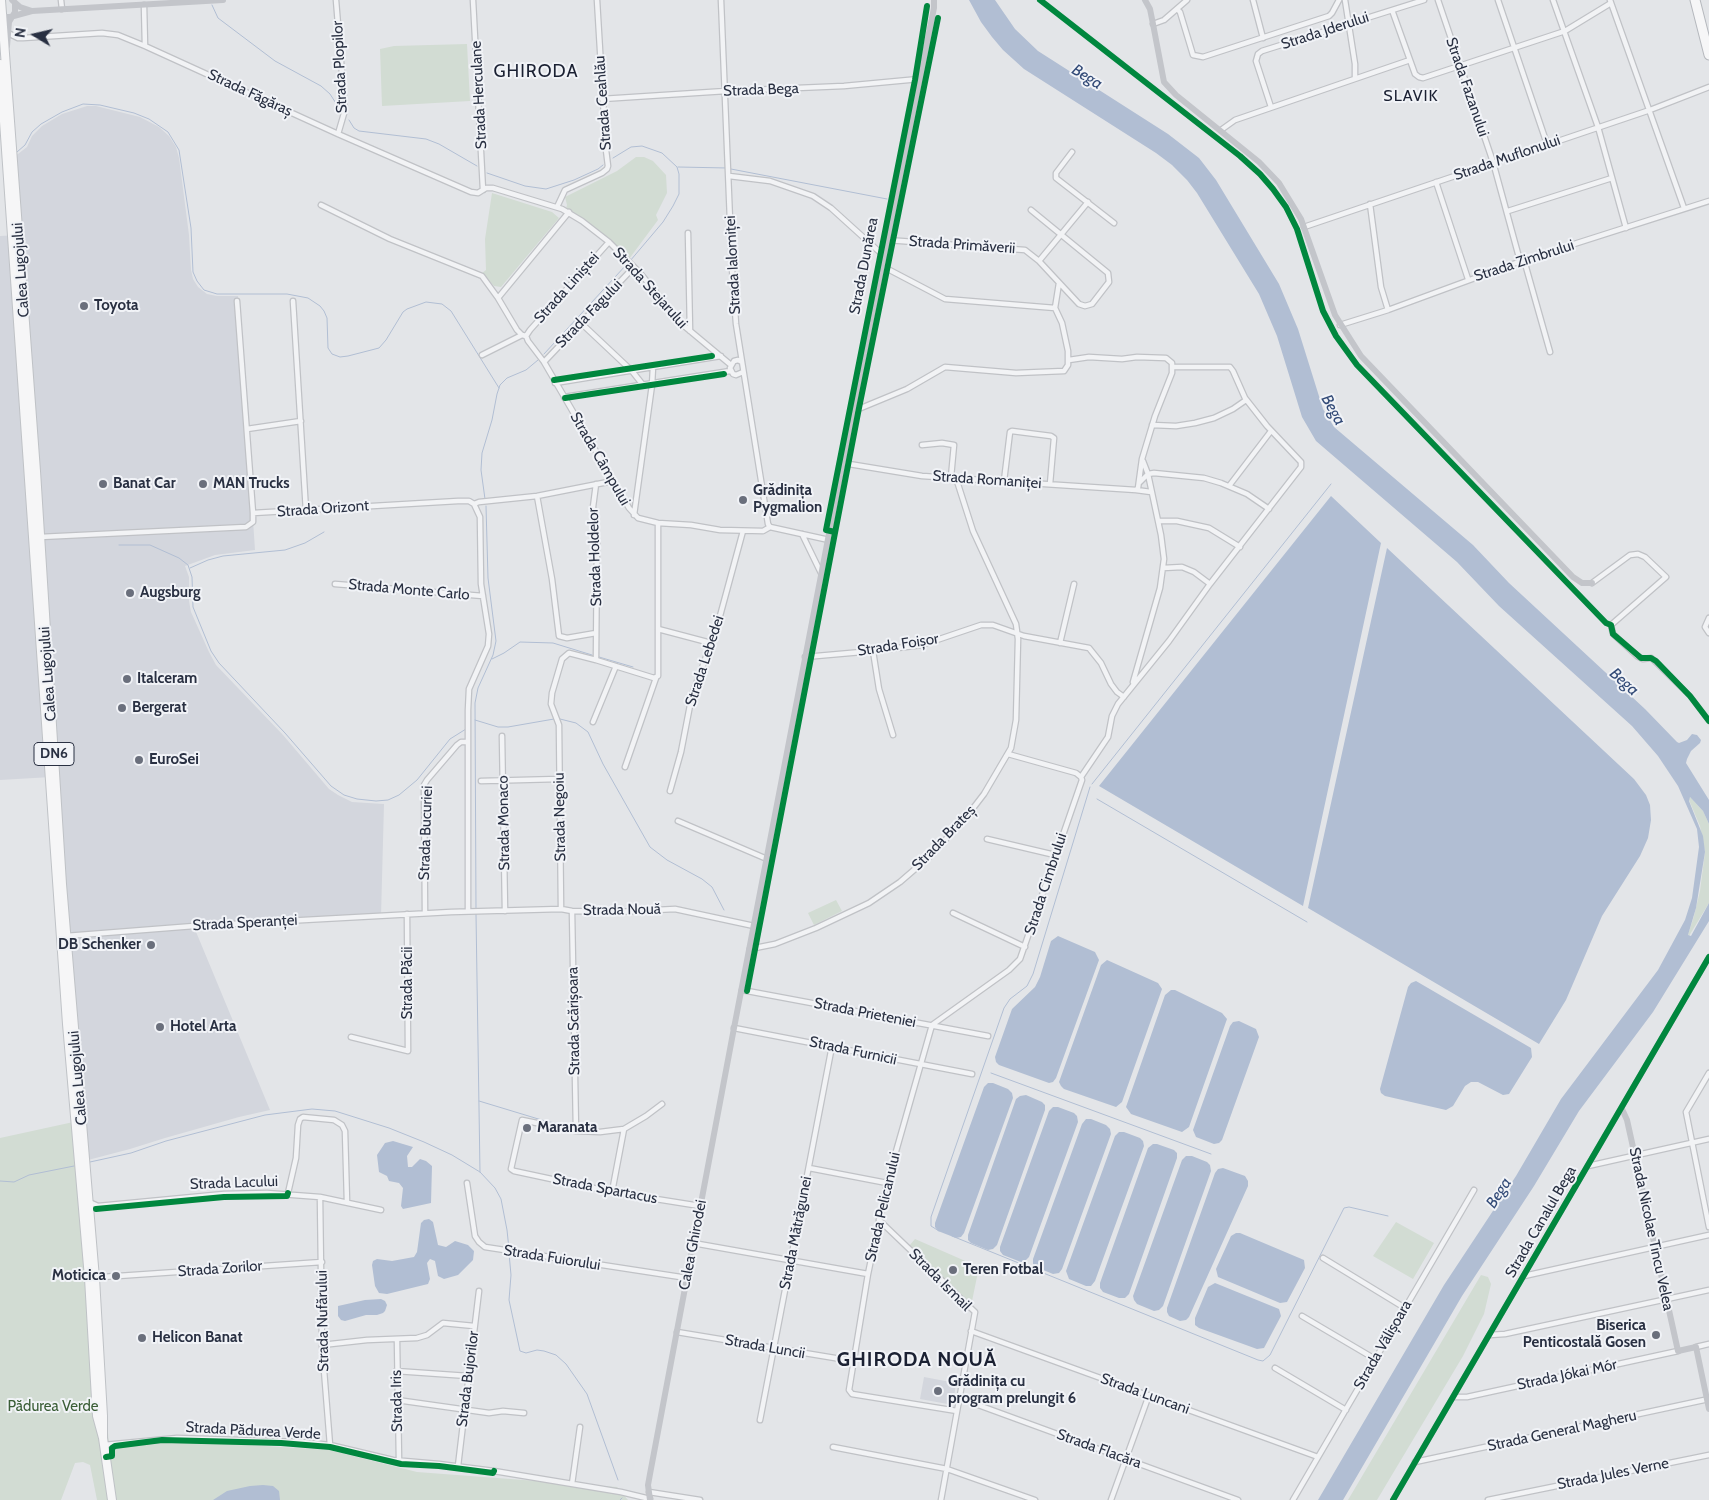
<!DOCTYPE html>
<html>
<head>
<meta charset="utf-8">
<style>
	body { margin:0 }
	#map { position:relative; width:1709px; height:1500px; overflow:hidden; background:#e3e5e8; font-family:Cabin,sans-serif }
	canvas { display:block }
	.north { position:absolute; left:10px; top:10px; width:50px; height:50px; -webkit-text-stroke:4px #f1f3f7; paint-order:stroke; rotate:279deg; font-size:14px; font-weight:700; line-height:20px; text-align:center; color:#293042 }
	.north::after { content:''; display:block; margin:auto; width:18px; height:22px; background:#293042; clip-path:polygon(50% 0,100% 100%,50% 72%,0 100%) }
</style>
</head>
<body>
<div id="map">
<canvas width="1709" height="1500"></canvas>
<div class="north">N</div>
</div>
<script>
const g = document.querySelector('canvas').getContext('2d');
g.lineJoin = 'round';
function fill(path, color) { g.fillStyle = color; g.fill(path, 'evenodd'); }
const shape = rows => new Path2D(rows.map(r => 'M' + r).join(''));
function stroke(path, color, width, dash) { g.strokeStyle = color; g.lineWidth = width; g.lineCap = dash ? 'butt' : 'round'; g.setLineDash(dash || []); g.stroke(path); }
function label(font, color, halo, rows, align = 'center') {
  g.font = font + ' Cabin,sans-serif'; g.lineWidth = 4; g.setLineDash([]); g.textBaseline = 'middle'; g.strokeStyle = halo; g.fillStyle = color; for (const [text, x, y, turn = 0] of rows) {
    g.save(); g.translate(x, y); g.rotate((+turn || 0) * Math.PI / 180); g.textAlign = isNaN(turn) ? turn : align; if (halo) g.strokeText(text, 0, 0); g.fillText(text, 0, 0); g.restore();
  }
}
fill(shape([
	[87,106,96,106,140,117,159,127,169,136,176,147,179,158,189,235,191,270,193,279,198,287,207,294,217,296,238,296,255,550,215,555,185,566,189,577,189,601,191,612,209,652,216,665,283,735,329,789,338,795,352,802,384,804,381,916,194,927,270,1110,239,1117,165,1138,130,1149,88,1160,51,777,0,780,0,236,18,235,14,157,27,147,32,136,42,126,62,114],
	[924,1377,956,1383,953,1405,920,1399]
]), '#d3d6dd');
fill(shape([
	[467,44,470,101,382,106,380,49,394,46],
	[636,157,644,157,653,161,666,175,667,193,656,215,658,220,629,259,582,219,566,209,567,205,565,197,617,171],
	[492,193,552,212,559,218,501,287,494,286,482,273,486,270,485,239],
	[1690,797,1703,811,1709,824,1709,903,1689,936,1688,935,1694,916,1700,891,1705,852,1700,826,1689,800],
	[836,900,842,911,814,925,808,913],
	[78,1121,88,1160,109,1446,162,1442,232,1444,329,1450,417,1472,617,1487,628,1500,97,1500,90,1465,83,1462,75,1463,61,1500,0,1500,0,1138],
	[1396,1222,1434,1243,1413,1279,1373,1256],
	[915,1239,979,1267,971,1306,909,1246],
	[1481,1275,1488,1277,1491,1284,1484,1314,1463,1356,1377,1500,1348,1500]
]), '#d2dcd3');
fill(shape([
	[969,0,995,0,1015,29,1038,51,1168,134,1199,158,1216,180,1279,284,1298,329,1323,409,1334,427,1473,545,1509,583,1645,709,1677,742,1679,743,1687,740,1692,734,1697,735,1701,740,1700,743,1691,751,1687,759,1686,763,1709,800,1709,824,1703,811,1690,797,1689,801,1703,836,1705,852,1696,908,1688,935,1691,936,1709,903,1709,921,1653,1012,1579,1111,1534,1186,1462,1296,1343,1500,1318,1500,1444,1285,1516,1176,1561,1099,1658,970,1685,920,1692,898,1699,847,1697,829,1678,786,1658,756,1632,726,1499,606,1457,562,1316,441,1302,417,1277,336,1259,294,1197,193,1187,180,1172,165,1156,153,1024,69,1003,50,992,37,981,22],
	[1331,496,1381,543,1303,906,1099,786],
	[1387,548,1634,779,1646,795,1650,805,1651,820,1648,838,1640,856,1602,916,1566,1000,1539,1044,1308,908],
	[1058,936,1095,952,1099,960,1056,1078,1053,1082,1049,1083,999,1065,996,1062,995,1057,1012,1009,1035,987,1040,977,1051,941],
	[1107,960,1158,983,1162,989,1122,1102,1116,1107,1064,1089,1061,1086,1059,1082,1101,965],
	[1416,981,1531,1048,1532,1057,1509,1094,1503,1095,1478,1082,1471,1082,1465,1086,1453,1106,1446,1110,1385,1096,1381,1093,1380,1089,1408,987,1411,983],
	[1171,990,1175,990,1222,1013,1227,1019,1189,1127,1182,1132,1131,1114,1126,1107,1165,995],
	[1239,1021,1256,1029,1259,1037,1222,1140,1219,1143,1214,1144,1196,1137,1193,1130,1230,1026,1233,1022],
	[988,1083,993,1083,1008,1089,1012,1093,1013,1098,964,1233,961,1237,956,1238,938,1231,935,1227,935,1223,984,1087],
	[1026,1095,1042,1102,1045,1105,1045,1110,997,1245,993,1249,988,1250,971,1243,968,1240,968,1235,1016,1099,1020,1096],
	[1053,1107,1058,1107,1074,1113,1077,1116,1078,1122,1029,1257,1025,1261,1021,1262,1003,1255,1000,1251,1000,1247,1049,1111],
	[1086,1119,1091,1119,1106,1125,1110,1129,1111,1134,1062,1269,1059,1273,1053,1274,1036,1267,1033,1264,1033,1259,1082,1124],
	[1119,1132,1124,1132,1140,1138,1143,1141,1144,1146,1095,1281,1091,1286,1086,1286,1069,1279,1066,1271,1115,1136],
	[393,1141,413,1147,407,1156,408,1167,412,1167,420,1159,426,1161,432,1166,431,1203,403,1209,401,1206,403,1188,399,1183,389,1181,387,1176,379,1172,377,1155,385,1143],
	[1153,1144,1157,1144,1174,1150,1177,1153,1177,1158,1129,1294,1125,1298,1119,1298,1103,1292,1100,1288,1100,1283,1148,1148],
	[1186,1156,1192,1156,1207,1162,1210,1165,1211,1171,1163,1306,1159,1310,1154,1311,1137,1304,1134,1300,1133,1296,1182,1160],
	[1223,1168,1245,1176,1248,1181,1248,1186,1189,1317,1186,1320,1180,1321,1169,1316,1167,1312,1167,1308,1215,1173,1218,1169],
	[429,1219,433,1222,438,1245,446,1247,455,1241,468,1245,474,1251,473,1260,458,1275,444,1279,438,1276,435,1261,430,1259,427,1263,430,1279,428,1284,387,1294,379,1293,375,1286,372,1265,373,1261,377,1259,392,1261,414,1257,417,1252,421,1223,424,1220],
	[1236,1233,1240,1233,1304,1260,1305,1268,1287,1302,1280,1303,1218,1277,1216,1269,1231,1236],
	[1215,1283,1279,1309,1281,1316,1264,1348,1257,1349,1199,1328,1195,1325,1195,1318,1208,1287],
	[381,1299,385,1301,387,1305,385,1311,383,1313,377,1315,366,1315,345,1321,341,1320,338,1316,338,1306,365,1300],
	[263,1485,273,1486,279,1491,280,1500,213,1500,227,1491,250,1486]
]), '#b1bed3');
stroke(shape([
	[212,5,218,18,275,61,321,86,330,94,341,111],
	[349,120,354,128,359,131,426,139,439,144,477,166],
	[17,152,25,145,32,132,41,124,62,112,83,104,100,105,134,113,149,119,168,132,179,150,191,228,193,272,197,281,204,290,217,294,287,294,308,298,320,306,324,311,327,318,328,348,332,354,340,357,348,356,379,348,386,340,403,312,407,309,426,302,442,304,451,311,499,388],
	[613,158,631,147,642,146,662,153,677,167,679,174,679,194,673,206,663,222,630,261],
	[678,167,727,168],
	[731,169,887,199],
	[487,173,525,186,546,189,574,180,598,169,603,165],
	[544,354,627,264],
	[485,499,481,470,482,453,492,420,497,394,500,385,507,378,526,370,538,360],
	[119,545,150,545,179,558,188,565,192,577,193,607,211,651,219,663,285,733,331,786,344,795,357,799,376,801,388,800,399,795,417,780,450,739,466,729],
	[190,568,208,560,223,556,285,550,305,543,324,532],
	[599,657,633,667],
	[492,659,504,653,520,642,553,643,592,655],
	[560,719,576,723,588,732,603,764,650,847,667,860,702,879,712,887,724,910],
	[475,720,498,727,508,727,554,719],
	[1092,784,1331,484],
	[1097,799,1307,922],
	[476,910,475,703,478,688,493,655,496,641,488,578,486,506],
	[476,914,480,1172],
	[991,1073,1211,1154],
	[479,1101,545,1121,574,1127],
	[580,1128,598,1129],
	[90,1162,131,1153,166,1141,265,1115,312,1109,335,1111,389,1128,424,1142,452,1155,480,1172,495,1188,501,1199,507,1230,509,1249],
	[0,1181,14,1182,29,1175,74,1166],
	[939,1231,931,1226,931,1217,1004,1008,1010,999,1027,986,1033,974,1090,787],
	[952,1236,1258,1360,1263,1361,1270,1355,1344,1208,1349,1207,1388,1216],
	[509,1253,511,1275,509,1300,520,1351,526,1353,537,1350,544,1351,556,1355,566,1364,587,1394,618,1480],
	[620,1500,622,1498]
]), '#b1bed3', 1);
const street = shape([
	[61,0,62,9],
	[336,0,345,110,338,134],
	[473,0,483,190],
	[721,0,732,269,736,324,768,524,770,527],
	[1253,0,1263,38],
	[1345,0,1355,64,1355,78],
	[1438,0,1493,162,1520,261],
	[1498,0,1547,144],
	[1553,0,1598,127,1626,228],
	[1610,0,1684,208],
	[144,5,145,46],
	[1177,9,1180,12,1193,55,1203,57,1329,16,1332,13,1339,0],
	[1392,10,1415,74,1419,77,1423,78,1565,31,1611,3],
	[1153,24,1164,20,1187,0],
	[8,33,18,38,23,38,102,33,118,35,145,46,338,134,471,192,478,193,486,188,493,188,562,209,582,221,609,242,640,273,683,325,731,365],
	[602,99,726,91,844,86,919,79],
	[1271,107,1256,61,1258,54,1262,51,1424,0],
	[1221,130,1235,120,1410,60],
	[1072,152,1056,173,1056,178,1114,223],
	[729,176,770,181,813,196,831,208,884,256],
	[1436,182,1468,279],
	[1370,204,1381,287,1388,310],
	[321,205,390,239,482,276,498,298,517,330,522,335,526,336,528,341,544,362,629,508,638,518,658,523,691,525,720,530,763,531,770,527,829,540],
	[557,207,565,190,602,173,607,169,608,166,606,150,597,0],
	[1508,211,1612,178],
	[1304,227,1650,110,1709,87],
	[688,233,690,331],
	[887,240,1025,250,1039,261,1079,304,1085,306,1092,304,1109,282,1108,273,1031,210],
	[1524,260,1550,352],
	[1039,261,1088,202],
	[882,266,945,299,1055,308],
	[498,298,569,212],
	[237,301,253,513],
	[293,301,306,511],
	[581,323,632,371,643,385],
	[1340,325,1388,310,1524,260,1709,201],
	[526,336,530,330,609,242],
	[482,355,522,335],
	[544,362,634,267],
	[742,362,738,360,734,361,730,368,733,374,736,375,743,372],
	[555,383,721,356],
	[564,397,730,371],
	[853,409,861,408,907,389,945,367,1016,373,1064,371,1068,365,1068,351,1062,323,1055,308,1059,283],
	[1152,425,1176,426,1195,423,1214,418,1233,409,1246,400],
	[247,429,301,421],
	[922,445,942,443,954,445,951,477],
	[843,463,922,476,1136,490,1138,488,1142,459,1155,416,1172,373,1172,363,1166,358,1137,357,1122,359,1089,357,1069,360],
	[1004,481,1010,432,1012,431,1051,436,1054,438,1050,484],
	[1140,482,1148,474,1154,473,1204,478,1221,483,1247,494,1269,509],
	[596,484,593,507,597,541,596,660],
	[1229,486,1271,431],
	[1136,490,1151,492],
	[537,496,552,579,559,636,567,638,596,633],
	[634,515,652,385,653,367],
	[1158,521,1177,521,1209,528,1240,547],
	[802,534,821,573],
	[40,537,246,527,253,522,253,513,458,501,469,501,474,504,479,502,537,496,613,481],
	[1163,568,1182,567,1194,572,1210,584],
	[1592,583,1630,555,1638,554,1645,557,1666,577,1611,625,1613,634,1637,656,1643,659,1651,658],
	[335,584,483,596],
	[1709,618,1705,627,1709,633],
	[658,629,711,643],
	[1060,643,1074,584],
	[873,651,879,689,893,735],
	[805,657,873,651,922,645,981,625,993,625,1024,636,1089,648,1101,663,1111,684,1117,692,1124,697],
	[1133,682,1160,588,1164,559,1161,535,1148,474,1143,461],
	[593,722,616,666],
	[502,736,505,911],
	[625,767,656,678],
	[1081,777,1108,737,1112,716,1118,704,1169,641,1210,584,1301,467,1301,462,1267,426,1245,398,1233,371,1230,367,1173,367],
	[481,781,559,779],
	[670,791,681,752,692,695,717,627,743,531],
	[678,821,767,859],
	[987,839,1055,855],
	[561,909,559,725,551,704,552,693,562,659,569,653,596,660,654,678,658,676,658,523],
	[468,911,468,710,469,689,488,646,489,634,481,584,480,517,474,504],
	[572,911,576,1131],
	[425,913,424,785,427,780,457,745,461,742,467,742],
	[953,913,1025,947],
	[66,936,194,926,451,912,561,909,572,911,616,912,675,909,754,926],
	[750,949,775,944,816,928,869,903,900,882,929,857,964,820,984,794,1011,748,1016,720,1018,639,1016,624,973,531,956,478],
	[742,990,988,1036],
	[734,1028,972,1074],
	[351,1037,408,1051,407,914],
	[1709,1073,1686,1112,1709,1227],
	[662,1104,646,1116,624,1129,600,1132,576,1131,522,1120,511,1169,514,1171,612,1192,700,1206],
	[1588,1166,1709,1139],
	[809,1168,887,1183],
	[467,1183,475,1236,479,1242,485,1247,687,1278],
	[612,1192,624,1129],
	[288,1193,296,1158,298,1125,300,1119,303,1117,334,1120,342,1125,345,1131,347,1202],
	[320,1197,322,1345,330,1445],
	[89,1202,98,1206,224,1194,267,1193,320,1197,381,1210],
	[879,1220,975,1312,941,1500],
	[693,1243,868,1274],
	[1323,1258,1405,1308],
	[118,1276,322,1262],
	[1524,1276,1709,1235],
	[95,1278,114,1276],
	[1302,1316,1375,1359],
	[971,1331,1318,1457],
	[677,1332,853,1361],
	[1490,1335,1505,1334,1709,1290],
	[397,1340,399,1461],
	[322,1345,367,1340,417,1338,427,1335,443,1323,474,1326],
	[1696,1347,1709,1344],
	[1275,1368,1346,1410],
	[396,1371,468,1376],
	[1454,1397,1467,1397,1678,1351],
	[959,1398,1238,1500],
	[397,1400,489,1413,503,1411,524,1413],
	[957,1411,852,1394,849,1390,868,1274,887,1183,932,1025,1009,970,1020,959,1082,780,1081,777,1076,773,1008,754],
	[760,1420,832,1046],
	[104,1445,177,1438,303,1442,330,1445,393,1460,439,1464,494,1471,621,1492,650,1499],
	[833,1447,947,1469,1035,1500],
	[1415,1462,1709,1399],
	[458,1466,479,1291],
	[572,1484,580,1427],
	[649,1492,700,1500],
	[1111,1500,1149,1395],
	[1293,1500,1474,1190],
	[1488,1500,1709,1455]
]);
const primary = shape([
	[1,0,36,471,62,884,95,1278,103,1416,103,1438],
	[0,64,67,1024,89,1278,97,1416,103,1438,112,1500]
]);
const highway = shape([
	[1695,0,1709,55]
]);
stroke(street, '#c0c2c6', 7);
stroke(primary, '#bfc2c6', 10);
stroke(highway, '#b5b8bd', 11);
stroke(street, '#f2f3f5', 4.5);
stroke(shape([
	[12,0,20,7,32,11],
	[1145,0,1150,9,1153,24,1164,82,1176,95,1259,162,1279,183,1301,219,1335,315,1361,356,1573,577,1582,583,1592,583],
	[0,14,4,17,10,17,32,11,223,0],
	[7,46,9,22,15,12,15,4],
	[1651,658,1690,696,1709,721],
	[1622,1109,1627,1120,1678,1351,1696,1347,1709,1409],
	[650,1500,648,1485,650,1474,734,1028,853,409,934,8,934,0],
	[1393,1500,1709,957]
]), '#c3c5ca', 6);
stroke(primary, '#f6f6f7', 8);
stroke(highway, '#f6f6f7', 9);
stroke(shape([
	[1040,0,1240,156,1260,174,1273,189,1286,207,1297,229,1323,311,1336,336,1357,365,1606,623,1611,625,1613,634,1641,658,1651,658,1656,661,1690,696,1709,721],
	[554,380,712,356],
	[565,398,724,374],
	[835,532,826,530,915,80,927,6],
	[747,991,859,408,938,18],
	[96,1209,224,1197,287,1196,288,1193],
	[106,1457,112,1456,112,1448,115,1446,162,1440,281,1443,330,1447,401,1464,439,1466,493,1473,494,1471],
	[1393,1500,1709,957]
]), '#00873e', 6);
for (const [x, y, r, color] of [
	[84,306,5,"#6a6f7c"],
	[103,484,5,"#6a6f7c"],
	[203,484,5,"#6a6f7c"],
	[743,500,5,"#6a6f7c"],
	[130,593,5,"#6a6f7c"],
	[127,679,5,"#6a6f7c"],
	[122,708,5,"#6a6f7c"],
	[139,760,5,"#6a6f7c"],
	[151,945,5,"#6a6f7c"],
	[160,1027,5,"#6a6f7c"],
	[527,1128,5,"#6a6f7c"],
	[953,1270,5,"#6a6f7c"],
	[116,1276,5,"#6a6f7c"],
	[1656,1335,5,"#6a6f7c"],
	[142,1338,5,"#6a6f7c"],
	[938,1391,5,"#6a6f7c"]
]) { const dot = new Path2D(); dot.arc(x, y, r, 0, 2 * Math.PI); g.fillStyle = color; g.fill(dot); stroke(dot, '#f1f3f7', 2); }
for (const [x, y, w] of [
	[54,754,40]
]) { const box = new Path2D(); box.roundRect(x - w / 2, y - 11.5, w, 23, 4); g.fillStyle = '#f1f3f7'; g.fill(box); stroke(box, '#293042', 1); }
label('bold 14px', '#293042', null, [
	["DN6",54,754]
]);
label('15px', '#293042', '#f1f3f7', [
	["Strada Jderului",1325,31,-18],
	["Strada Plopilor",340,67,-93],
	["Strada Fazanului",1467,87,71],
	["Strada Bega",761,90,-2],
	["Strada Făgăraș",250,93,25],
	["Strada Herculane",479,95,-93],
	["Strada Ceahlău",603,103,-94],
	["Strada Muflonului",1507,158,-19],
	["Strada Primăverii",962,245,4],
	["Strada Zimbrului",1524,261,-18],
	["Strada Ialomiței",733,265,-93],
	["Strada Dunărea",864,266,-79],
	["Calea Lugojului",21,270,-94],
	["Strada Liniștei",567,288,-48],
	["Strada Stejarului",650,288,48],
	["Strada Fagului",589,314,-46],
	["Strada Câmpului",600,459,60],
	["Strada Romaniței",987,480,4],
	["Strada Orizont",323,509,-4],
	["Strada Holdelor",595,557,-92],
	["Strada Monte Carlo",409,590,5],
	["Strada Foișor",898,645,-9],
	["Strada Lebedei",705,661,-72],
	["Calea Lugojului",48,674,-94],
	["Strada Negoiu",560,817,-91],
	["Strada Monaco",504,823,-91],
	["Strada Bucuriei",426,833,-88],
	["Strada Brateș",944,838,-46],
	["Strada Cimbrului",1046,884,-72],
	["Strada Nouă",622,910,-1],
	["Strada Speranței",245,923,-3],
	["Strada Păcii",408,983,-90],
	["Strada Prieteniei",865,1013,11],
	["Strada Scărișoara",574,1021,-91],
	["Strada Furnicii",853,1051,12],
	["Calea Lugojului",78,1078,-95],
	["Strada Lacului",234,1183,-2],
	["Strada Spartacus",605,1189,11],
	["Strada Pelicanului",883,1207,-77],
	["Strada Canalul Bega",1541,1222,-60],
	["Strada Nicolae Tincu Velea",1651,1229,78],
	["Strada Mătrăgunei",796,1233,-79],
	["Calea Ghirodei",693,1245,-79],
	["Strada Fuiorului",552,1258,9],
	["Strada Zorilor",220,1269,-4],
	["Strada Ismail",940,1280,45],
	["Strada Nufărului",323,1321,-91],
	["Strada Vălișoara",1383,1345,-60],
	["Strada Luncii",765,1347,10],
	["Strada Jókai Mór",1567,1375,-12],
	["Strada Bujorilor",468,1379,-83],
	["Strada Luncani",1145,1394,20],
	["Strada Iris",397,1401,-91],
	["Strada Pădurea Verde",253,1431,3],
	["Strada General Magheru",1562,1431,-12],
	["Strada Flacăra",1099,1449,20],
	["Strada Jules Verne",1613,1474,-11]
]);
label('bold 15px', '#293042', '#f1f3f7', [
	["Toyota",94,306],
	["Banat Car",113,484],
	["MAN Trucks",213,484],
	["Grădinița",753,491],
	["Pygmalion",753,508],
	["Augsburg",140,593],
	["Italceram",137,679],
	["Bergerat",132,708],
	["EuroSei",149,760],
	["DB Schenker",141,945,"right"],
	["Hotel Arta",170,1027],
	["Maranata",537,1128],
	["Teren Fotbal",963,1270],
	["Moticica",106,1276,"right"],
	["Biserica",1646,1326,"right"],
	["Penticostală Gosen",1646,1343,"right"],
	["Helicon Banat",152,1338],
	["Grădinița cu",948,1382],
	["program prelungit 6",948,1399]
], 'left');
label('15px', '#3a5e36', '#f1f3f7', [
	["Pădurea Verde",53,1407]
]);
label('italic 16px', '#324a77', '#f1f3f7', [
	["Bega",1087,77,32],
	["Bega",1333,410,61],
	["Bega",1624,682,42],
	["Bega",1499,1193,-57]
]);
g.letterSpacing = '1px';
label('16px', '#1b2133', '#f1f3f7', [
	["SLAVIK",1411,96]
]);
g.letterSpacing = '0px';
g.letterSpacing = '1px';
label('18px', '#1b2133', '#f1f3f7', [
	["GHIRODA",536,72]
]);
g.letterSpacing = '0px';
g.letterSpacing = '1px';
label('bold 20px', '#1b2133', '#f1f3f7', [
	["GHIRODA NOUĂ",917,1360]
]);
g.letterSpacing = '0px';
</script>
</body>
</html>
